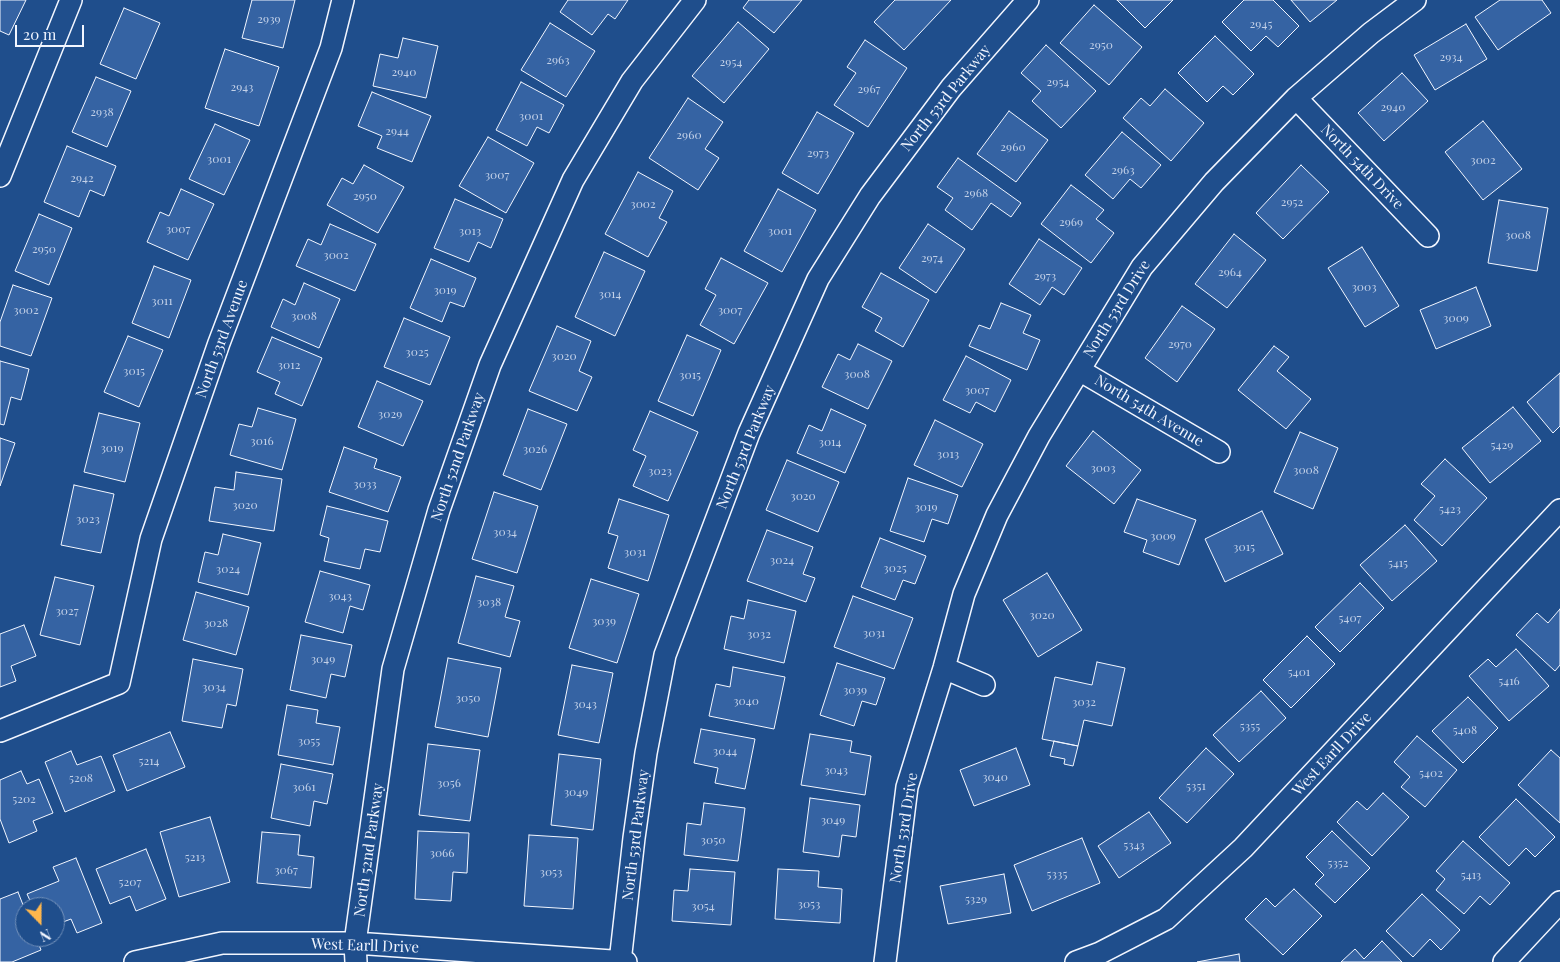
<!DOCTYPE html>
<html>
<head>
<meta charset="utf-8">
<style>
	body { margin:0 }
	#map { position:relative; width:1560px; height:962px; overflow:hidden; background:#1f4e8c; font-family:"Playfair Display",serif }
	canvas { display:block }
	.north { position:absolute; left:15px; top:897px; width:50px; height:50px; box-sizing:border-box; background:#1f4e8c; border:1px solid #7391ba; border-radius:50%; rotate:158deg; font-size:14px; font-weight:700; line-height:20px; text-align:center; color:#f2f6ff }
	.north::after { content:''; display:block; margin:auto; width:18px; height:22px; background:#ffb74d; clip-path:polygon(50% 0,100% 100%,50% 72%,0 100%) }
	.scale { position:absolute; left:15px; top:25px; width:69px; height:22px; box-sizing:border-box; border:2px solid #f2f6ff; border-top:0; padding-left:6px; font-size:15px; line-height:18px; white-space:nowrap; color:#f2f6ff; -webkit-text-stroke:4px #1f4e8c; paint-order:stroke }
</style>
</head>
<body>
<div id="map">
<canvas width="1560" height="962"></canvas>
<div class="north">N</div>
<div class="scale">20 m</div>
</div>
<script>
const g = document.querySelector('canvas').getContext('2d');
g.lineJoin = 'round';
function fill(path, color) { g.fillStyle = color; g.fill(path, 'evenodd'); }
const shape = rows => new Path2D(rows.map(r => 'M' + r).join(''));
function stroke(path, color, width, dash) { g.strokeStyle = color; g.lineWidth = width; g.lineCap = dash ? 'butt' : 'round'; g.setLineDash(dash || []); g.stroke(path); }
function label(font, color, halo, rows, align = 'center') {
  g.font = font + ' "Playfair Display",serif'; g.lineWidth = 4; g.setLineDash([]); g.textBaseline = 'middle'; g.strokeStyle = halo; g.fillStyle = color; for (const [text, x, y, turn = 0] of rows) {
    g.save(); g.translate(x, y); g.rotate((+turn || 0) * Math.PI / 180); g.textAlign = isNaN(turn) ? turn : align; if (halo) g.strokeText(text, 0, 0); g.fillText(text, 0, 0); g.restore();
  }
}
const building = shape([
	[0,0,26,0,9,35,0,31,0,0],
	[252,0,295,0,283,48,242,38,252,0],
	[568,0,628,0,615,19,608,14,592,35,560,12,568,0],
	[749,0,802,0,774,33,743,8,749,0],
	[895,0,951,0,904,50,874,22,895,0],
	[1117,0,1173,0,1145,28,1117,0],
	[1244,0,1273,0,1299,26,1278,47,1266,36,1251,51,1222,22,1244,0],
	[1291,0,1337,0,1310,22,1291,0],
	[1500,0,1542,0,1551,13,1498,50,1475,17,1500,0],
	[1094,5,1142,47,1109,85,1060,43,1094,5],
	[124,8,160,23,136,79,100,64,124,8],
	[738,22,769,49,724,103,692,76,738,22],
	[550,23,595,51,566,97,521,70,550,23],
	[1466,24,1487,59,1435,90,1414,55,1466,24],
	[1215,36,1254,74,1233,95,1223,86,1207,102,1178,73,1215,36],
	[403,38,438,46,426,98,373,86,380,54,398,58,403,38],
	[865,40,907,68,868,127,834,105,856,73,847,67,865,40],
	[1046,45,1096,91,1061,128,1032,101,1041,91,1021,73,1046,45],
	[225,49,279,67,259,126,205,108,225,49],
	[1402,73,1428,101,1384,141,1358,113,1402,73],
	[96,77,131,91,107,147,72,132,96,77],
	[521,82,564,105,549,133,537,127,527,146,496,130,521,82],
	[1165,89,1204,123,1171,161,1123,118,1141,98,1150,106,1165,89],
	[372,92,431,116,412,162,377,148,382,136,358,126,372,92],
	[688,98,723,122,705,149,719,158,698,190,649,158,688,98],
	[1009,111,1048,140,1016,182,977,154,1009,111],
	[817,112,854,133,818,194,782,173,817,112],
	[1483,121,1522,169,1483,200,1445,152,1483,121],
	[215,124,250,140,224,195,189,179,215,124],
	[1122,132,1161,165,1141,188,1130,179,1113,199,1085,175,1122,132],
	[488,137,534,163,506,213,459,186,488,137],
	[67,146,116,166,104,196,90,190,79,217,44,202,67,146],
	[958,158,1021,203,1011,217,991,203,972,230,945,210,953,198,937,187,958,158],
	[364,165,404,187,378,233,327,205,342,178,353,184,364,165],
	[1301,165,1329,192,1283,239,1256,213,1301,165],
	[638,172,673,191,659,218,667,222,648,257,605,234,638,172],
	[1071,185,1104,210,1096,219,1114,233,1091,263,1041,224,1071,185],
	[181,189,214,204,188,260,147,242,160,212,169,216,181,189],
	[778,189,816,210,782,272,744,251,778,189],
	[455,199,503,219,491,248,478,242,469,262,434,248,455,199],
	[1499,200,1548,208,1537,271,1488,263,1499,200],
	[39,214,72,228,49,285,15,271,39,214],
	[330,224,376,244,355,291,296,266,308,239,321,245,330,224],
	[928,224,965,249,936,293,899,268,928,224],
	[1234,234,1266,260,1227,308,1195,284,1234,234],
	[1039,239,1082,268,1064,295,1052,287,1040,305,1009,284,1039,239],
	[1362,247,1399,306,1365,327,1328,268,1362,247],
	[604,252,645,271,615,336,575,317,604,252],
	[721,258,768,283,734,344,700,325,716,295,705,289,721,258],
	[431,259,476,278,464,307,450,302,442,322,410,308,431,259],
	[154,266,191,280,169,338,132,323,154,266],
	[881,273,929,300,903,347,875,331,882,318,862,307,881,273],
	[304,283,340,299,319,348,271,327,283,299,295,305,304,283],
	[13,285,52,298,31,356,0,346,0,322,13,285],
	[1476,287,1491,326,1436,349,1420,310,1476,287],
	[1001,303,1031,315,1023,333,1040,340,1027,370,969,346,979,325,990,329,1001,303],
	[1182,306,1215,329,1177,382,1145,358,1182,306],
	[404,318,450,337,430,385,384,367,404,318],
	[557,326,591,341,579,371,592,377,577,411,529,391,557,326],
	[687,335,721,350,693,416,658,401,687,335],
	[128,336,163,350,139,407,104,392,128,336],
	[272,337,322,358,302,406,275,394,280,382,257,372,272,337],
	[858,344,892,361,868,409,822,387,838,354,850,360,858,344],
	[1274,346,1289,357,1277,371,1311,399,1286,429,1238,390,1274,346],
	[966,356,1011,380,995,412,976,402,970,413,943,400,966,356],
	[0,361,29,369,21,400,11,397,4,425,0,424,0,361],
	[1560,373,1560,426,1553,433,1527,402,1560,373],
	[377,381,423,401,403,446,358,427,377,381],
	[1513,407,1541,441,1490,483,1462,448,1513,407],
	[258,408,296,419,282,470,230,455,239,424,252,427,258,408],
	[528,409,567,424,541,490,503,475,528,409],
	[831,409,866,425,845,473,797,453,809,425,822,431,831,409],
	[650,411,698,432,668,501,633,486,646,456,633,450,650,411],
	[99,413,140,423,125,482,84,472,99,413],
	[935,420,983,444,962,487,914,465,935,420],
	[1093,431,1141,470,1114,504,1066,466,1093,431],
	[1300,432,1338,448,1313,509,1274,492,1300,432],
	[0,438,15,443,0,486,0,438],
	[344,447,377,459,374,468,401,477,388,512,329,492,344,447],
	[1445,459,1487,498,1442,546,1414,520,1435,496,1421,484,1445,459],
	[787,460,839,482,818,532,766,510,787,460],
	[236,472,282,479,274,531,209,521,215,487,234,490,236,472],
	[908,478,958,495,948,524,932,519,924,542,890,531,908,478],
	[74,485,114,494,101,553,61,545,74,485],
	[494,492,538,506,517,573,472,559,494,492],
	[619,499,669,515,648,581,608,568,618,536,608,533,619,499],
	[1137,499,1196,520,1179,565,1143,552,1147,540,1124,532,1137,499],
	[327,506,388,521,380,552,365,549,360,569,324,561,329,538,320,535,327,506],
	[1262,511,1283,554,1225,582,1205,539,1262,511],
	[1405,525,1437,561,1392,601,1360,565,1405,525],
	[767,530,813,547,803,574,815,578,806,602,747,581,767,530],
	[223,534,261,543,248,595,198,582,205,552,218,555,223,534],
	[880,538,926,556,915,584,903,580,895,600,861,587,880,538],
	[320,571,370,585,363,610,350,606,343,633,305,622,320,571],
	[1047,573,1082,630,1038,657,1003,600,1047,573],
	[476,576,514,586,505,617,520,621,510,657,458,643,476,576],
	[55,577,94,586,80,645,40,635,55,577],
	[591,579,639,594,617,663,569,648,591,579],
	[1360,583,1384,608,1340,652,1315,627,1360,583],
	[196,592,249,607,236,655,183,640,196,592],
	[853,596,913,618,894,669,834,647,853,596],
	[748,600,796,611,784,663,724,649,731,616,744,619,748,600],
	[1560,609,1560,665,1555,671,1516,635,1537,613,1548,623,1560,609],
	[24,625,36,656,11,666,16,681,0,687,0,634,24,625],
	[301,635,352,645,345,677,331,674,326,698,290,690,301,635],
	[1307,636,1335,664,1291,708,1263,680,1307,636],
	[1516,649,1549,686,1509,721,1469,676,1488,659,1496,667,1516,649],
	[448,658,501,668,488,737,435,727,448,658],
	[193,659,243,669,236,706,227,704,222,728,182,721,193,659],
	[1097,662,1125,668,1112,726,1084,720,1078,746,1042,739,1055,677,1092,685,1097,662],
	[837,663,885,678,876,705,862,701,854,726,820,715,837,663],
	[572,665,613,673,599,743,558,735,572,665],
	[733,667,785,677,774,729,709,716,716,684,730,687,733,667],
	[1261,691,1286,718,1239,762,1213,735,1261,691],
	[1468,697,1498,728,1463,763,1432,731,1468,697],
	[287,705,318,710,316,723,340,727,333,765,278,755,287,705],
	[701,729,755,739,745,789,715,783,718,768,694,763,701,729],
	[170,732,185,767,127,791,113,755,170,732],
	[810,734,852,741,850,752,871,756,865,795,801,785,810,734],
	[1417,736,1457,770,1425,807,1401,787,1410,777,1394,762,1417,736],
	[1054,741,1078,746,1073,766,1064,764,1065,759,1050,756,1054,741],
	[428,744,480,750,470,821,419,815,428,744],
	[1016,748,1030,785,974,806,960,770,1016,748],
	[1206,748,1234,774,1187,823,1159,798,1206,748],
	[1551,750,1560,758,1560,823,1518,785,1551,750],
	[71,751,77,765,101,756,115,791,65,812,45,762,71,751],
	[559,754,601,759,593,830,551,825,559,754],
	[281,764,333,774,327,804,314,801,310,826,271,818,281,764],
	[21,771,27,784,39,779,53,813,33,821,37,831,9,843,0,819,0,780,21,771],
	[1383,793,1409,817,1372,856,1337,822,1357,801,1367,810,1383,793],
	[810,798,860,805,856,837,842,835,839,857,803,852,810,798],
	[1516,799,1555,837,1535,857,1526,848,1509,866,1479,837,1516,799],
	[704,803,745,808,738,861,684,855,687,823,701,825,704,803],
	[1149,812,1171,843,1119,878,1098,846,1149,812],
	[210,817,230,882,179,897,160,832,210,817],
	[418,831,469,833,467,873,453,872,451,901,415,899,418,831],
	[1332,831,1370,868,1335,903,1315,884,1324,875,1306,857,1332,831],
	[262,832,300,835,298,855,314,857,311,888,257,883,262,832],
	[529,835,578,838,573,909,524,906,529,835],
	[1082,838,1100,883,1032,911,1014,865,1082,838],
	[1463,841,1510,883,1490,905,1480,896,1464,914,1436,890,1445,879,1436,871,1463,841],
	[146,849,166,899,136,911,130,896,110,904,96,869,146,849],
	[76,858,102,923,77,933,71,919,55,925,55,907,33,907,27,894,59,881,53,867,76,858],
	[690,869,735,872,731,925,672,921,674,890,688,891,690,869],
	[778,869,819,871,818,887,842,889,840,923,775,919,778,869],
	[1004,874,1011,913,948,924,940,886,1004,874],
	[1294,889,1322,916,1283,955,1245,919,1266,898,1275,907,1294,889],
	[18,892,25,910,25,937,36,937,41,950,12,962,0,962,0,899,18,892],
	[1422,894,1460,930,1441,950,1430,939,1413,957,1386,931,1422,894],
	[1382,941,1402,962,1341,962,1355,949,1364,959,1382,941],
	[1239,954,1240,962,1197,962,1239,954]
]);
fill(building, '#3563a3');
stroke(building, '#f2f6ff', 1);
const street = shape([
	[1296,98,1428,236],
	[0,176,71,0],
	[1079,370,1219,452],
	[944,668,984,685],
	[0,731,119,683,151,539,219,343,331,48,343,0],
	[135,962,222,943,355,943,626,962],
	[356,962,355,943,393,669,439,510,490,365,573,180,632,81,695,0],
	[620,962,634,838,646,753,665,655,749,433,818,279,870,196,951,88,1028,0],
	[885,962,907,787,944,668,964,594,997,515,1039,436,1142,267,1214,182,1296,98,1371,33,1415,0],
	[1076,962,1100,953,1166,919,1243,848,1560,510],
	[1504,962,1560,902]
]);
stroke(street, '#f2f6ff', 24);
stroke(street, '#1f4e8c', 21);
label('12px', '#c3d1e8', null, [
	["2939",269,19],
	["2945",1261,24],
	["2950",1101,45],
	["2934",1451,57],
	["2963",558,60],
	["2954",731,62],
	["2940",404,72],
	["2954",1058,82],
	["2943",242,87],
	["2967",869,89],
	["2940",1393,107],
	["2938",102,112],
	["3001",531,116],
	["2944",397,131],
	["2960",689,135],
	["2960",1013,147],
	["2973",818,153],
	["3001",219,159],
	["3002",1483,160],
	["2963",1123,170],
	["3007",497,175],
	["2942",82,178],
	["2968",976,193],
	["2950",365,196],
	["2952",1292,202],
	["3002",643,204],
	["2969",1071,222],
	["3007",178,229],
	["3013",470,231],
	["3001",780,231],
	["3008",1518,235],
	["2950",44,249],
	["3002",336,255],
	["2974",932,258],
	["2964",1230,272],
	["2973",1045,276],
	["3003",1364,287],
	["3019",445,290],
	["3014",610,294],
	["3011",162,301],
	["3002",26,310],
	["3007",730,310],
	["3008",304,316],
	["3009",1456,318],
	["2970",1180,344],
	["3025",417,352],
	["3020",564,356],
	["3012",289,365],
	["3015",134,371],
	["3008",857,374],
	["3015",690,375],
	["3007",977,390],
	["3029",390,414],
	["3016",262,441],
	["3014",830,442],
	["5429",1502,445],
	["3019",112,448],
	["3026",535,449],
	["3013",948,454],
	["3003",1103,468],
	["3008",1306,470],
	["3023",660,471],
	["3033",365,484],
	["3020",803,496],
	["3020",245,505],
	["3019",926,507],
	["5423",1450,509],
	["3023",88,519],
	["3034",505,532],
	["3009",1163,536],
	["3015",1244,547],
	["3031",635,552],
	["3024",782,560],
	["5415",1398,563],
	["3025",895,568],
	["3024",228,569],
	["3043",340,596],
	["3038",489,602],
	["3027",67,611],
	["3020",1042,615],
	["5407",1350,618],
	["3039",604,621],
	["3028",216,623],
	["3031",874,633],
	["3032",759,634],
	["3049",323,659],
	["5401",1299,672],
	["5416",1509,681],
	["3034",214,687],
	["3039",855,690],
	["3050",468,698],
	["3040",746,701],
	["3032",1084,702],
	["3043",585,704],
	["5355",1250,726],
	["5408",1465,730],
	["3055",309,741],
	["3044",725,751],
	["5214",149,761],
	["3043",836,770],
	["5402",1431,773],
	["3040",995,777],
	["5208",81,778],
	["3056",449,783],
	["5351",1196,786],
	["3061",304,787],
	["3049",576,792],
	["5202",24,799],
	["3049",833,820],
	["3050",713,840],
	["5343",1134,845],
	["3066",442,853],
	["5213",195,857],
	["5352",1338,863],
	["3067",286,870],
	["3053",551,872],
	["5335",1057,874],
	["5413",1471,875],
	["5207",130,882],
	["5329",976,899],
	["3053",809,904],
	["3054",703,906]
]);
label('15px', '#f2f6ff', '#1f4e8c', [
	["North 53rd Parkway",946,98,-51],
	["North 54th Drive",1362,167,46],
	["North 53rd Drive",1117,309,-58],
	["North 53rd Avenue",222,339,-70],
	["North 54th Avenue",1149,411,31],
	["North 53rd Parkway",746,447,-68],
	["North 52nd Parkway",458,457,-71],
	["West Earll Drive",1332,754,-47],
	["North 53rd Drive",904,828,-81],
	["North 53rd Parkway",636,835,-83],
	["North 52nd Parkway",369,850,-82],
	["West Earll Drive",365,946,2]
]);
</script>
</body>
</html>
